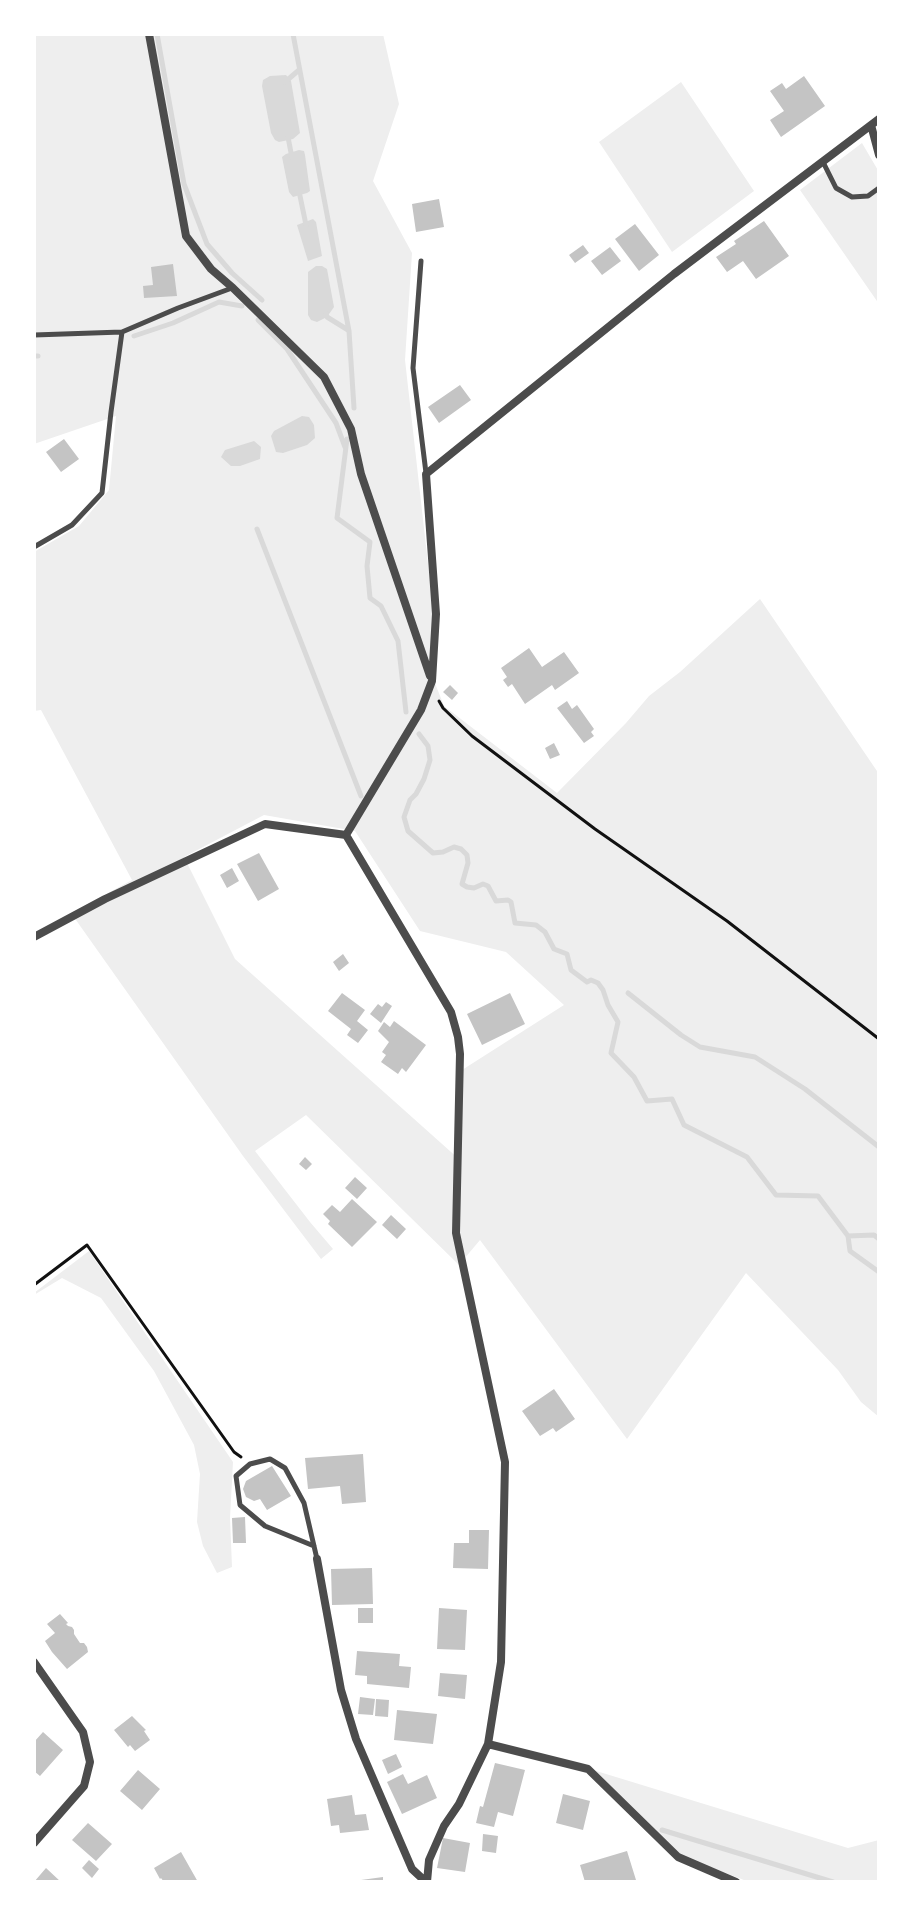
<!DOCTYPE html>
<html>
<head>
<meta charset="utf-8">
<style>
	body { margin:0 }
	#map { position:relative; width:913px; height:1916px; overflow:hidden; background:#fff; font-family:Roboto,sans-serif }
	canvas { display:block }
	.frame { position:absolute; inset:0; border:36px solid #fff; pointer-events:none }
</style>
</head>
<body>
<div id="map">
<canvas width="913" height="1916"></canvas>
<div class="frame"></div>
</div>
<script>
const g = document.querySelector('canvas').getContext('2d');
g.lineJoin = 'round';
function fill(path, color) { g.fillStyle = color; g.fill(path, 'evenodd'); }
const shape = rows => new Path2D(rows.map(r => 'M' + r).join(''));
function stroke(path, color, width, dash) { g.strokeStyle = color; g.lineWidth = width; g.lineCap = dash ? 'butt' : 'round'; g.setLineDash(dash || []); g.stroke(path); }
fill(shape([
	[34,34,383,34,399,104,373,181,412,253,405,360,433,608,431,673,444,706,557,793,626,723,649,696,680,672,760,599,879,774,879,1417,861,1402,838,1370,746,1273,627,1439,480,1240,459,1265,306,1115,255,1151,310,1222,333,1249,321,1259,243,1156,71,913,132,880,41,710,34,711,34,552,79,526,109,490,116,416,34,444],
	[264,815,355,831,420,931,506,952,564,1005,462,1070,460,1160,235,959,184,857],
	[681,82,754,191,672,252,599,142],
	[862,143,879,172,879,304,800,190],
	[89,1251,233,1462,230,1518,232,1567,217,1573,203,1546,197,1522,200,1474,194,1445,154,1371,101,1298,62,1278,34,1295,34,1293],
	[593,1770,848,1848,879,1840,879,1882,749,1882,674,1853]
]), '#eee');
fill(shape([
	[286,75,291,81,300,133,293,139,279,142,275,140,271,133,262,86,263,80,270,76],
	[299,150,304,151,305,155,310,191,307,193,293,197,289,192,282,157,286,154],
	[313,219,316,222,322,256,308,261,297,225],
	[316,266,322,266,327,269,334,307,327,317,317,322,311,320,308,315,308,272],
	[302,416,309,417,314,425,315,438,307,445,283,453,276,452,271,436,274,431],
	[254,441,261,447,260,459,240,466,231,466,221,457,225,450]
]), '#d9d9d9');
stroke(shape([
	[157,34,184,184,207,244,232,273,262,300],
	[293,34,349,331,354,408],
	[285,82,299,70],
	[288,137,292,158],
	[299,191,306,225],
	[326,313,327,317,348,330],
	[258,320,287,349,336,423,345,447],
	[134,336,173,323,219,302,242,306],
	[34,356,38,356],
	[347,439,337,518,370,542,367,566,370,598,381,606,398,641,406,712],
	[257,529,361,796],
	[419,734,428,746,430,760,424,779,416,794,410,800,404,817,408,831,433,853,443,852,454,847,461,849,467,855,468,863,462,884,467,887,474,888,483,884,488,886,496,901,508,900,511,902,515,923,536,925,545,932,554,949,567,954,571,970,587,982,591,980,598,983,603,990,608,1005,618,1022,611,1053,634,1077,647,1101,672,1099,684,1125,747,1157,776,1195,818,1196,848,1236,874,1235,879,1239],
	[628,993,681,1035,700,1047,755,1057,805,1089,879,1147],
	[848,1236,850,1251,879,1272],
	[662,1830,833,1882]
]), '#d9d9d9', 5);
fill(shape([
	[804,76,825,106,781,137,770,120,784,111,770,91,782,83,786,89],
	[439,199,444,227,416,232,412,204],
	[764,221,789,256,756,279,743,261,727,272,716,257,736,244,734,241],
	[635,224,659,255,639,271,615,239],
	[583,245,589,253,575,263,569,255],
	[610,247,621,261,602,275,591,261],
	[173,264,177,296,144,298,143,286,153,285,151,267],
	[460,385,471,400,439,423,428,407],
	[64,439,79,459,61,472,46,452],
	[529,648,542,667,564,652,579,673,555,690,552,685,525,704,512,684,508,687,503,680,507,677,501,668],
	[450,685,458,693,452,700,443,692],
	[567,701,572,709,577,705,594,729,591,732,594,736,584,743,557,708],
	[554,743,560,755,550,759,545,748],
	[259,853,279,889,258,901,237,864],
	[232,868,239,881,227,888,220,875],
	[343,954,349,963,339,971,333,962],
	[342,993,365,1010,357,1021,368,1030,358,1043,347,1035,351,1029,328,1011],
	[510,993,525,1024,482,1045,467,1014],
	[386,1002,392,1006,381,1023,370,1014,378,1004,382,1007],
	[394,1021,426,1045,406,1072,402,1068,398,1074,381,1062,386,1055,382,1052,389,1042,378,1031,384,1022,390,1027],
	[305,1157,312,1164,306,1170,299,1164],
	[355,1177,367,1188,357,1199,345,1188],
	[352,1199,377,1222,352,1247,328,1224,330,1221,323,1214,332,1205,340,1212],
	[391,1215,406,1229,397,1239,382,1225],
	[554,1389,575,1419,556,1432,553,1428,540,1436,522,1411],
	[363,1454,366,1502,342,1504,340,1486,308,1489,305,1458],
	[272,1466,291,1496,267,1510,260,1499,254,1501,246,1497,243,1489,246,1481],
	[245,1517,246,1543,233,1543,232,1518],
	[469,1530,489,1530,488,1569,453,1568,454,1543,469,1543],
	[372,1568,373,1604,332,1605,331,1569],
	[358,1608,373,1608,373,1623,358,1623],
	[439,1608,467,1610,465,1650,437,1649],
	[60,1614,68,1623,66,1624,68,1626,72,1627,74,1630,74,1634,80,1643,84,1643,87,1647,88,1652,67,1669,52,1652,45,1641,55,1633,47,1624],
	[357,1651,400,1654,399,1666,411,1667,409,1688,367,1684,367,1676,355,1675],
	[440,1673,467,1675,465,1699,438,1696],
	[360,1697,375,1699,373,1715,358,1714],
	[376,1699,389,1700,388,1717,375,1716],
	[397,1710,437,1714,433,1744,394,1740],
	[132,1716,146,1730,144,1731,150,1740,135,1751,130,1745,128,1747,114,1730],
	[43,1732,63,1750,40,1776,34,1771,34,1742],
	[396,1754,402,1767,388,1774,382,1760],
	[495,1763,525,1770,513,1816,498,1812,494,1827,476,1823,480,1806,483,1807],
	[138,1770,160,1789,142,1810,120,1791],
	[403,1774,408,1784,427,1775,437,1798,402,1814,387,1782],
	[563,1794,590,1801,583,1830,556,1823],
	[352,1795,355,1815,366,1814,369,1830,340,1833,339,1825,331,1826,327,1799],
	[88,1823,112,1844,96,1861,72,1840],
	[483,1834,498,1836,496,1853,482,1851],
	[443,1838,470,1843,465,1872,437,1868],
	[627,1851,636,1880,629,1882,585,1882,580,1865],
	[181,1852,198,1882,164,1882,161,1878,160,1879,154,1868],
	[89,1860,99,1869,92,1878,82,1868],
	[46,1868,61,1882,34,1882],
	[383,1877,383,1882,361,1882,361,1880]
]), '#c4c4c4');
stroke(shape([
	[439,701,443,708,472,736,595,829,727,921,879,1039],
	[34,1285,87,1245,234,1452,241,1457]
]), '#111', 3);
stroke(shape([
	[823,162,836,188,852,197,868,196,879,188],
	[421,261,413,368,426,473],
	[34,335,122,332,178,308,232,288],
	[34,547,72,525,102,493,111,412,122,332],
	[314,1546,265,1526,240,1505,236,1476,250,1464,270,1459,285,1468,304,1503,317,1559]
]), '#4c4c4c', 5);
stroke(shape([
	[149,34,186,236,211,269,233,288,324,377,351,429,361,474,430,676],
	[871,125,879,155],
	[346,835,451,1012,458,1037,460,1054,456,1233,505,1462,501,1662,488,1744,459,1804,444,1826,429,1860,427,1882],
	[346,835,421,710,432,681,436,614,426,474,674,274,879,119],
	[34,937,105,899,265,824,346,835],
	[317,1559,341,1690,356,1739,412,1869,426,1882],
	[34,1662,83,1732,90,1762,84,1786,34,1843],
	[488,1744,588,1769,678,1857,736,1882]
]), '#4c4c4c', 8);
</script>
</body>
</html>
